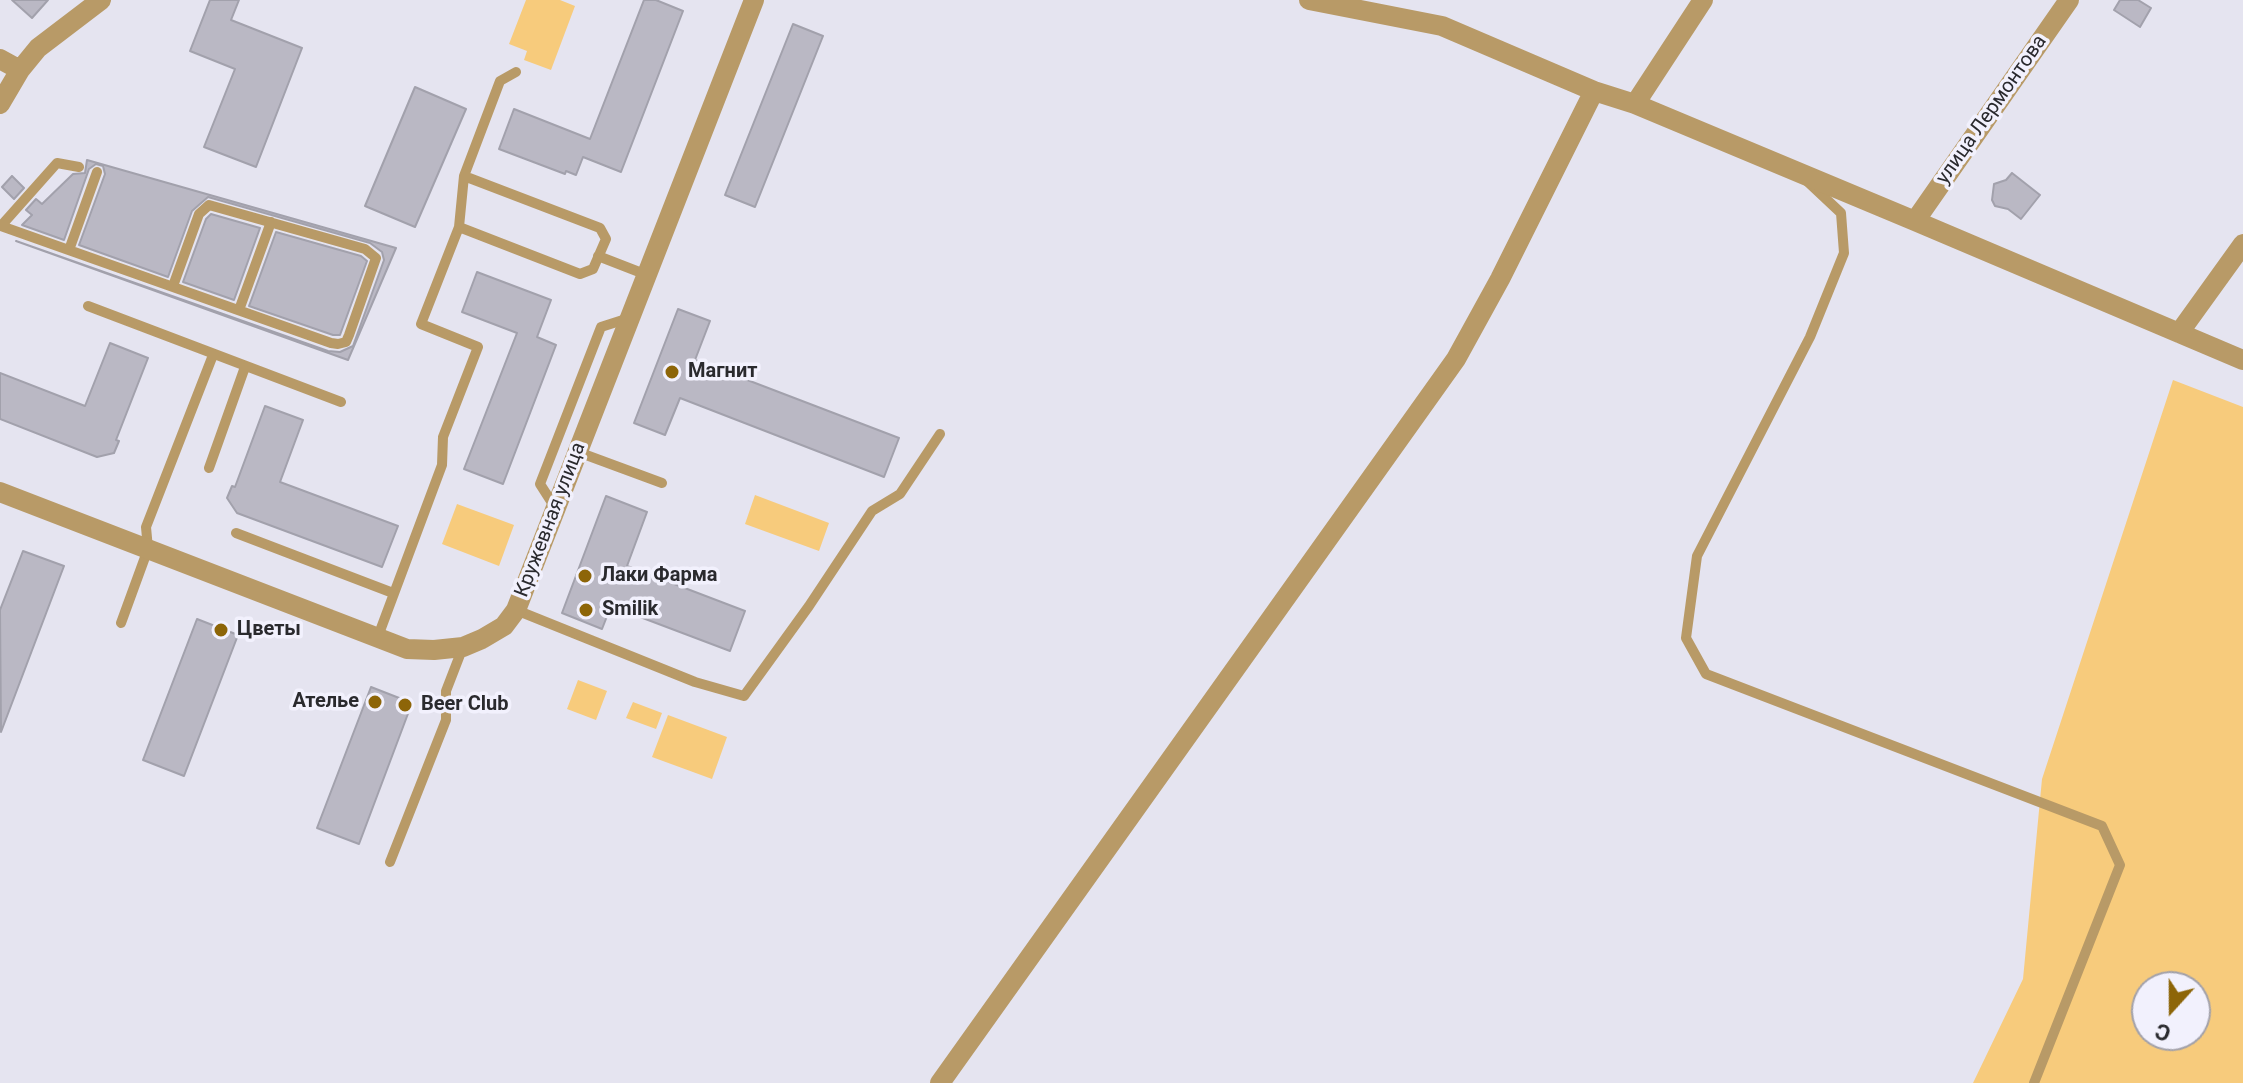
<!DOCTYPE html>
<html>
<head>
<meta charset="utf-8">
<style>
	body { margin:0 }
	#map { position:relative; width:2243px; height:1083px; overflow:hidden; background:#e5e4f0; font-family:Roboto,sans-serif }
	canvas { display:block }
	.north { position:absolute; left:2131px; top:971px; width:80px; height:80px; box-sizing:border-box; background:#f2f1fd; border:2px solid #a2a1aa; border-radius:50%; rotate:201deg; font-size:22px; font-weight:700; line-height:32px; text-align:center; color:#2a2a2e }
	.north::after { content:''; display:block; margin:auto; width:28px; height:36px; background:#8d6508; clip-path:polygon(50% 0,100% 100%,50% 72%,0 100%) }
</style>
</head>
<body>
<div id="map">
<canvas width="2243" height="1083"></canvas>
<div class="north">С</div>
</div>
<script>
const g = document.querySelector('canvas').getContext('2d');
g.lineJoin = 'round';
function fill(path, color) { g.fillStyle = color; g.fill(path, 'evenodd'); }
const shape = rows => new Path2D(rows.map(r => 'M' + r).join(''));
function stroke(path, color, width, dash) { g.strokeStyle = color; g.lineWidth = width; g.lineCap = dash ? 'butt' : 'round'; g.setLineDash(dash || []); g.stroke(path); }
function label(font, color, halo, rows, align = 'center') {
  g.font = font + ' Roboto,sans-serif'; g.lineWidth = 7; g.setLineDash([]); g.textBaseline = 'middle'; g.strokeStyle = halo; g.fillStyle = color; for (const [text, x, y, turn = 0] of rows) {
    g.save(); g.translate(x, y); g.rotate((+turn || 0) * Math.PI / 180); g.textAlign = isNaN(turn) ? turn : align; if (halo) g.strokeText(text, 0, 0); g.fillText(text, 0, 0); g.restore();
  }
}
fill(shape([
	[526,0,560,0,575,6,551,70,524,60,527,51,509,44],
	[2173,380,2243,407,2243,1083,1973,1083,2023,979,2042,779],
	[2147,987,2195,987,2195,1035,2147,1035],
	[755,495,829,523,819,551,745,524],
	[457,504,514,525,499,566,442,544],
	[578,680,607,691,596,720,567,709],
	[633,702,662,713,656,729,626,718],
	[668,715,727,737,712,779,652,757]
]), '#f7cb7c');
const building = shape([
	[12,0,48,0,32,18,12,0],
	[210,0,239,0,231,20,302,48,256,167,204,147,235,69,190,51,210,0],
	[644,0,656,0,683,11,621,172,583,157,576,175,566,171,565,174,499,149,514,109,590,139,644,0],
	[2120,0,2138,0,2151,8,2140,27,2114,10,2120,0],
	[793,24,823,36,755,207,725,195,793,24],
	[415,87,466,109,415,227,365,206,415,87],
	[87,160,396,248,348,360,16,241,328,351,340,352,353,346,384,260,382,252,370,243,208,197,192,211,168,277,79,245,105,174,103,166,96,164,89,169,64,240,22,225,32,215,26,210,36,199,42,204,73,174,85,173,87,160],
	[2012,173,2040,195,2021,219,2008,209,1995,206,1992,200,1994,184,2006,180,2012,173],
	[12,176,24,188,14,199,2,187,12,176],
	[211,214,260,228,234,300,183,282,206,219,211,214],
	[276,232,361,256,367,261,340,335,333,335,249,306,276,232],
	[477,272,551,300,537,337,556,345,503,484,464,469,517,333,462,312,477,272],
	[678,309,710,321,695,360,899,438,884,477,680,398,665,435,634,423,678,309],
	[110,343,148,358,116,440,119,441,114,453,97,457,0,419,0,373,85,406,110,343],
	[265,406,303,420,280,482,398,526,382,567,237,513,227,498,232,486,235,487,265,406],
	[606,496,647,512,627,566,745,611,730,651,611,606,602,629,562,613,606,496],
	[23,551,64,566,1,732,0,610,23,551],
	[197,619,238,635,184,776,143,760,197,619],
	[371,687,412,703,359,844,317,828,371,687]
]);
fill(building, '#bab8c4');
stroke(building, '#a2a1ac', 2);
stroke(shape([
	[1808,182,1841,213,1844,253,1810,337,1697,556,1686,638,1706,674,2102,826,2120,865,2034,1083],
	[0,225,1,226,331,343,338,344,346,342,349,335,376,258,365,249,209,205,199,214,173,286],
	[1,226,57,163,79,167],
	[459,227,580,274,593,269,606,239,600,228,464,176],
	[69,250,97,172],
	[598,256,647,275],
	[88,306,341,402],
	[239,310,271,222],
	[578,452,662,483],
	[209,468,245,367],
	[556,509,540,484,601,327,629,318],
	[236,533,393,593],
	[516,610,695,682,744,696,809,606,872,511,900,494,940,434],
	[121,623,148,549,146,527,213,355],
	[377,639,442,465,443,437,478,347,421,324,459,227,464,176,500,81,516,72],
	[390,862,446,720,446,691,463,647]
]), '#b89a67', 10);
stroke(shape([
	[1309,0,1442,26,1594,91,1635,104,1915,221,2243,360],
	[0,59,20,70],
	[0,104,20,70,38,48,101,0],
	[1635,104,1703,0],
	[1915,221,2069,0],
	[2179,333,2243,244],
	[0,492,407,649,434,650,463,647,482,639,504,626,516,610,754,0],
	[940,1083,1456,359,1500,279,1594,91]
]), '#b89a67', 20);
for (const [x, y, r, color] of [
	[672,372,8,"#8d6508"],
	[585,576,8,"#8d6508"],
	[586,610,8,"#8d6508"],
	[221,630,8,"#8d6508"],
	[375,702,8,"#8d6508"],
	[405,705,8,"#8d6508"]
]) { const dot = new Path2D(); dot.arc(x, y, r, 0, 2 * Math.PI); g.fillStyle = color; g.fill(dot); stroke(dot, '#f2f1fd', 3); }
label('20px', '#2a2a2e', '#f2f1fd', [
	["улица Лермонтова",1992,110,-55],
	["Кружевная улица",551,520,-69]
]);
label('bold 20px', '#2a2a2e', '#f2f1fd', [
	["Магнит",688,372],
	["Лаки Фарма",601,576],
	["Smilik",602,610],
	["Цветы",237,630],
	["Ателье",359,702,"right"],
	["Beer Club",421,705]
], 'left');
</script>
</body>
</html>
